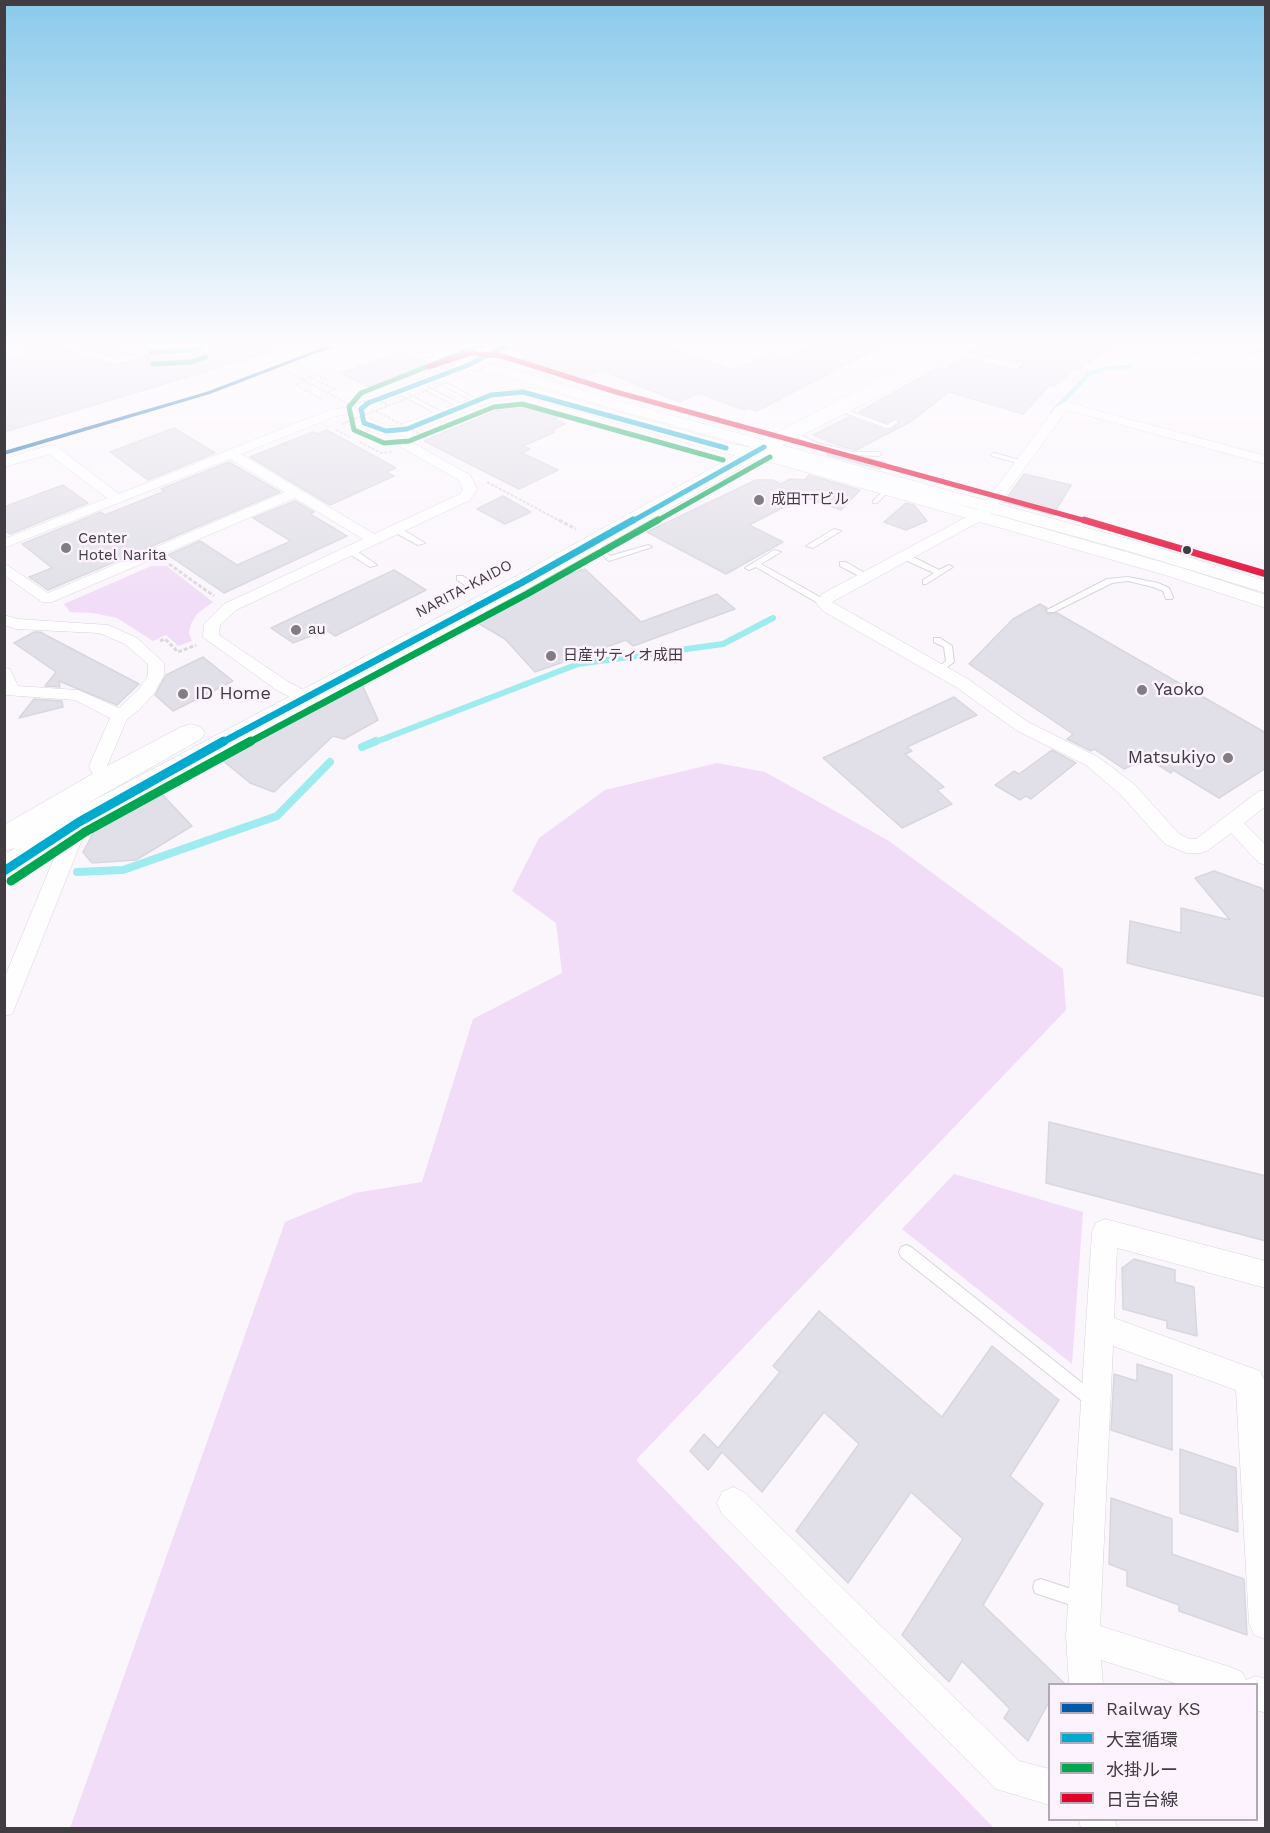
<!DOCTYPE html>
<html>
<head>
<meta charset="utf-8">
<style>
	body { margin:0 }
	#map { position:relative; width:1270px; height:1833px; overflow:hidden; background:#fbf6fc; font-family:"Work Sans","Noto Sans JP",sans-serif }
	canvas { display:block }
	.frame { position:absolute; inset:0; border:6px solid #413b42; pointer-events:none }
	.legend { position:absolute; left:1048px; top:1683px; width:210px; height:138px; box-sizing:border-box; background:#fcf3ff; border:2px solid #b1a9b3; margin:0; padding:8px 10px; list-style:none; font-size:18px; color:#413b42 }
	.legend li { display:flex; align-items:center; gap:12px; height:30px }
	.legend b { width:30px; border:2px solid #b1a9b3 }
</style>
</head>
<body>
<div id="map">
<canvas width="1270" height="1833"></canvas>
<div class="frame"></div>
<ul class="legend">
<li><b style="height:8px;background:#005aaa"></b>Railway KS</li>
<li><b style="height:8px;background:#00a9ce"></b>大室循環</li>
<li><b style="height:8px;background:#00a651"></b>水掛ルー</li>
<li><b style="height:8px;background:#e4002b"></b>日吉台線</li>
</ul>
</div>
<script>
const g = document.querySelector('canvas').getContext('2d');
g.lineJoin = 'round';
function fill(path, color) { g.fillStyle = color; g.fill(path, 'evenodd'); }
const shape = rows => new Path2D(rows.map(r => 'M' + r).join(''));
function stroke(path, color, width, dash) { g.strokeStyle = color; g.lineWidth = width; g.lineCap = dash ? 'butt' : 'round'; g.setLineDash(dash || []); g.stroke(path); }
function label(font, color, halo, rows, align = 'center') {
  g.font = font + ' "Work Sans","Noto Sans JP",sans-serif'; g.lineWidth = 5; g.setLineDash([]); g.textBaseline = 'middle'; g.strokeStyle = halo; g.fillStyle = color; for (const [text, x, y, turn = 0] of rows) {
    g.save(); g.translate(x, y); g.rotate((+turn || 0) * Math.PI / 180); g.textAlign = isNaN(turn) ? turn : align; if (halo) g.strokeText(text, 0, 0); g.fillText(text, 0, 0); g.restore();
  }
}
fill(shape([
	[151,566,167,566,213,602,197,614,191,624,189,633,192,641,178,646,166,635,153,641,117,618,93,613,70,612,64,604],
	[717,763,765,772,889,841,1063,969,1066,1010,636,1460,994,1828,70,1828,285,1222,355,1193,422,1182,473,1019,562,973,556,923,512,891,539,838,605,790],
	[954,1174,1083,1212,1072,1364,902,1229]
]), '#f1ddf7');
stroke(shape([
	[1259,350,1266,347],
	[1052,413,1090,373,1109,368,1132,367]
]), '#9eecef', 4.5);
stroke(shape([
	[373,743,578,664,723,644,773,618]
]), '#9eecef', 6);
stroke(shape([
	[362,747,376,741],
	[77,872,123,870,277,816,330,762]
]), '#9eecef', 8);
const building = shape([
	[39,346,57,346,113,365,146,357,189,355,209,346,271,346,271,352,4,432,4,362,39,346],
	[78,346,111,346,115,351,130,354,113,357,78,346],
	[516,346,670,346,732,370,772,351,787,357,808,346,882,346,757,411,749,408,744,410,699,393,679,402,601,370,575,381,568,380,522,360,531,357,513,349,516,346],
	[977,346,1116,346,1077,370,1074,369,1054,387,1050,385,1023,414,949,392,912,421,856,450,840,446,813,435,849,417,885,430,891,430,900,422,896,418,887,423,859,412,937,368,944,370,962,357,1015,371,1026,362,1019,359,1014,362,971,351,977,346],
	[402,351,432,365,371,388,341,373,402,351],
	[515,403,528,409,535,406,558,417,554,419,565,424,551,430,555,432,523,446,530,449,522,453,558,470,519,489,424,441,515,403],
	[174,428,215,453,148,480,110,452,174,428],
	[327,430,396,468,386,472,394,476,330,505,250,457,313,432,317,434,327,430],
	[830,452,850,457,867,458,886,463,880,469,827,455,830,452],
	[229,462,280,492,48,590,29,577,52,568,22,544,101,512,105,515,165,491,161,489,229,462],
	[1024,474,1071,485,1053,515,1004,502,1024,474],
	[809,475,860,490,841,510,804,497,749,525,783,542,726,574,647,532,756,480,772,480,781,484,790,479,805,480,809,475],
	[63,485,88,503,10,534,4,530,4,507,63,485],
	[503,496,531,512,505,524,477,509,503,496],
	[295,501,314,512,310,514,347,536,224,593,168,555,200,541,237,565,291,541,253,518,295,501],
	[906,503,914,505,927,521,906,530,884,522,906,503],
	[585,569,641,622,717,594,735,609,633,646,626,640,535,672,505,639,476,622,543,583,585,569],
	[394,570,426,590,335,636,326,630,293,643,271,628,394,570],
	[1040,604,1047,608,1045,611,1048,614,1057,613,1266,733,1266,768,1219,798,1173,770,1171,773,1147,758,1124,769,1094,749,1091,751,1067,739,1073,734,969,664,1013,619,1040,604],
	[34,632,40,632,139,684,117,705,59,681,60,687,45,686,56,672,14,643,34,632],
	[203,657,233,681,173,711,155,695,166,675,203,657],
	[361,682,378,720,344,739,333,736,274,792,250,783,221,759,361,682],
	[954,697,977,715,907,747,912,751,905,754,944,787,937,790,952,804,902,828,823,758,954,697],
	[34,699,62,701,63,707,19,718,34,699],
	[1052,750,1076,763,1031,799,1026,796,1020,800,995,785,1014,771,1019,774,1052,750],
	[160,792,192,826,136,860,92,863,83,852,95,830,160,792],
	[1214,871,1261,888,1266,893,1266,997,1127,963,1130,921,1181,933,1181,908,1230,920,1195,878,1214,871],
	[1049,1122,1266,1176,1266,1241,1046,1183,1049,1122],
	[1134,1259,1175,1270,1175,1282,1194,1287,1197,1336,1167,1328,1167,1321,1123,1309,1122,1268,1134,1259],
	[819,1311,942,1417,992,1346,1059,1400,1010,1476,1043,1504,983,1605,1065,1684,1050,1684,1050,1700,1028,1741,1004,1718,1010,1709,962,1661,949,1682,902,1635,963,1539,911,1492,848,1583,796,1531,859,1444,824,1412,762,1492,722,1452,708,1470,690,1451,704,1434,718,1448,780,1372,773,1366,819,1311],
	[1137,1364,1172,1375,1172,1450,1111,1430,1114,1374,1137,1381,1137,1364],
	[1180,1449,1236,1468,1238,1532,1180,1513,1180,1449],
	[1111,1498,1172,1519,1172,1554,1244,1579,1247,1635,1179,1611,1179,1605,1127,1586,1127,1571,1109,1564,1111,1498]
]);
fill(building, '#e1dfe7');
stroke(building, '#d9d7de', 1.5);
const service = shape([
	[59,346,69,346,113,359,125,358,152,350,155,352,128,361,113,363,59,346],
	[453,346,467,346,486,357,481,358,463,349,451,349,453,346],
	[1177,346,1185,346,1198,353,1193,354,1177,346],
	[1239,346,1246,346,1266,356,1266,361,1239,346],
	[417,348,433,355,434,356,429,357,415,351,414,350,417,348],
	[951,348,1015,365,1019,361,1024,362,1016,369,949,351,949,349,951,348],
	[431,377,435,377,482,402,477,403,431,379,431,377],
	[418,382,466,407,467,408,462,409,416,385,416,383,418,382],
	[398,389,447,415,448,416,443,417,396,392,395,391,398,389],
	[839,407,887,425,895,420,898,422,890,428,886,428,837,410,837,408,839,407],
	[792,431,815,442,853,452,879,452,882,454,879,456,851,455,811,444,790,434,789,433,792,431],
	[994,453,1024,461,1025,462,1022,464,992,456,991,455,994,453],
	[886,488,891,489,877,503,873,503,873,501,886,488],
	[394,528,400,528,425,543,418,545,394,532,394,528],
	[834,529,841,531,813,548,806,546,834,529],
	[590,541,596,541,610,556,648,545,652,547,609,561,590,545,590,541],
	[348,549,354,549,377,565,370,567,348,553,348,549],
	[774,550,781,552,761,564,827,601,827,605,821,605,756,567,749,570,745,568,774,550],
	[901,554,907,554,939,570,949,565,953,567,926,584,923,584,923,580,934,573,901,558,901,554],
	[840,562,846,562,870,576,863,578,840,566,840,562],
	[457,576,463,576,476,586,469,588,457,580,457,576],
	[1128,577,1158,583,1169,588,1173,597,1172,599,1166,599,1163,591,1153,587,1128,581,1112,583,1054,612,1048,612,1047,610,1107,579,1128,577],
	[934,638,940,638,952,646,954,662,940,672,936,669,946,661,944,647,934,642,934,638],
	[906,1245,911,1247,1096,1394,1098,1399,1096,1404,1091,1406,1086,1404,901,1257,899,1252,901,1247,906,1245],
	[1041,1579,1086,1594,1088,1600,1086,1606,1080,1608,1035,1593,1033,1587,1035,1581,1041,1579]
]);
const minor = shape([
	[207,346,189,353,152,355,146,352,152,349,207,346],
	[1065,402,1266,456,1266,464,1067,410,994,510,984,519,832,602,968,679,1028,722,1098,757,1135,785,1179,834,1189,839,1196,839,1259,791,1266,790,1266,806,1244,823,1266,845,1266,865,1259,863,1231,833,1207,851,1200,853,1186,853,1165,844,1121,795,1086,765,1016,730,956,687,823,611,816,603,822,594,974,513,984,504,1056,407,1065,402],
	[361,405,367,409,365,412,336,416,241,454,374,534,460,494,463,489,459,480,401,447,398,440,403,426,411,426,413,429,411,442,470,475,477,489,470,500,236,610,220,625,219,635,287,681,311,694,314,698,311,702,299,702,275,689,203,637,204,624,224,604,363,539,295,498,52,602,42,602,4,575,4,563,48,593,285,492,230,459,4,548,4,539,107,498,49,454,4,467,4,459,51,445,56,446,119,494,329,410,361,405],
	[4,615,18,619,108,625,137,638,164,663,164,675,155,692,139,710,127,719,124,726,107,766,113,780,111,784,104,786,97,784,89,766,110,718,75,700,6,695,4,668,10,669,18,686,78,690,119,708,139,689,148,675,148,664,125,644,99,633,16,629,4,625,4,615],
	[79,815,86,817,89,822,15,1007,12,1014,4,1016,4,979,69,822,72,817,79,815],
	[1105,1219,1266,1261,1266,1288,1117,1248,1114,1318,1260,1371,1265,1381,1266,1394,1266,1639,1254,1635,1249,1623,1236,1390,1113,1346,1100,1626,1230,1667,1242,1672,1246,1680,1256,1676,1266,1679,1266,1713,1256,1710,1256,1684,1178,1684,1101,1660,1103,1684,1069,1684,1066,1637,1092,1232,1096,1223,1105,1219],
	[733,1487,744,1492,1019,1761,1050,1769,1050,1805,996,1789,722,1514,717,1503,722,1492,733,1487],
	[1079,1820,1115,1820,1117,1828,1081,1828,1079,1820]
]);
const tertiary = shape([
	[13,346,32,346,4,360,4,350,13,346],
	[113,346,145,346,157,349,159,352,152,356,115,349,113,346],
	[495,346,514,346,488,362,619,401,1139,542,1266,581,1266,593,1125,550,936,498,1179,567,1266,595,1266,608,1165,575,778,464,720,452,532,398,499,399,413,432,397,436,380,434,358,426,356,423,353,409,367,398,465,362,495,346],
	[468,370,488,370,607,407,766,451,728,443,533,388,492,391,397,426,388,426,371,420,369,411,379,404,468,370]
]);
const trunk = shape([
	[942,346,964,346,893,389,771,451,529,588,190,772,90,830,15,879,4,883,4,855,39,833,15,848,4,851,4,825,94,773,181,727,191,724,201,727,205,733,201,739,83,806,513,578,757,443,942,346]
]);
stroke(service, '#d8d3da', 2);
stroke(minor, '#d8d3da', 1);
stroke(tertiary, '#d8d3da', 1);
stroke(trunk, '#d8d3da', 1);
stroke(shape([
	[207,362,243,354,259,356],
	[145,369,150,372,163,369],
	[151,373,156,376,179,369],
	[309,377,336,389,327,392],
	[302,379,316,375,328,380],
	[295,385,321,399],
	[296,385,307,381],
	[336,430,350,437],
	[360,442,381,453,392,452],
	[487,482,562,522]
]), '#dbd9dc', 2, [3, 1.5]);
stroke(shape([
	[559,520,576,529],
	[169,564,214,596],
	[160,641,165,639,178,652,196,645]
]), '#dbd9dc', 3, [4, 2]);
fill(service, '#fefeff');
fill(minor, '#fefeff');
fill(tertiary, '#fefeff');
fill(trunk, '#fefeff');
stroke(shape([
	[287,371,367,414],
	[350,404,375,399,388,405],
	[376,411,431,440],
	[342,424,499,362]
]), '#dbd9dc', 2, [3, 1.5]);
stroke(shape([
	[506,346,466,366,368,403,361,409,364,423,386,431,407,429,491,395,523,392,726,448],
	[152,352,189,350,201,346],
	[631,522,764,447]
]), '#00a9ce', 5);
stroke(shape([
	[221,743,521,583,633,520]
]), '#00a9ce', 7);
stroke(shape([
	[4,871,79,822,224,741]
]), '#00a9ce', 9);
stroke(shape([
	[479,346,361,393,349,407,354,430,384,443,409,441,494,407,522,404,723,460],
	[153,364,191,362,206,357],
	[655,522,770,457]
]), '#00a651', 5);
stroke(shape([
	[248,743,527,594,658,520]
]), '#00a651', 7);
stroke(shape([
	[11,881,85,832,251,741]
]), '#00a651', 9);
stroke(shape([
	[429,367,471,353,502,356,616,392,1090,522]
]), '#e4002b', 5);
stroke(shape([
	[1084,520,1266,574]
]), '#e4002b', 7);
fill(shape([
	[327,346,335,346,210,394,4,455,4,451,206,392,327,346]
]), '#005aaa');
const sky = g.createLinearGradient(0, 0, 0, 603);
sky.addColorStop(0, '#8acaeb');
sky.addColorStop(0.57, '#fdfbfe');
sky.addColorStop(1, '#fdfbfe00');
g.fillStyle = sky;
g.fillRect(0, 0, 1270, 603);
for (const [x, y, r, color] of [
	[759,500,6,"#827c83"],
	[66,548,6,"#827c83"],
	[1187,550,5,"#413b42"],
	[296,630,6,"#827c83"],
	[551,656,6,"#827c83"],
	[1142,690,6,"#827c83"],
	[183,694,6,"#827c83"],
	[1228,758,6,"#827c83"]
]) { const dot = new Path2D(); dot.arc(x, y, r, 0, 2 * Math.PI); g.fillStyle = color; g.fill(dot); stroke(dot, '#fcf3ff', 2); }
label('15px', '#413b42', '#fcf3ff', [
	["成田TTビル",771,500],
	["Center",78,539],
	["Hotel Narita",78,556],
	["au",308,630],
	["日産サティオ成田",563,656]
], 'left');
label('15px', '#413b42', '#fcf3ff', [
	["NARITA-KAIDO",464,589,-28]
]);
label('18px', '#413b42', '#fcf3ff', [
	["Yaoko",1154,690],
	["ID Home",195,694],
	["Matsukiyo",1216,758,"right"]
], 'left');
</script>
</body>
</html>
